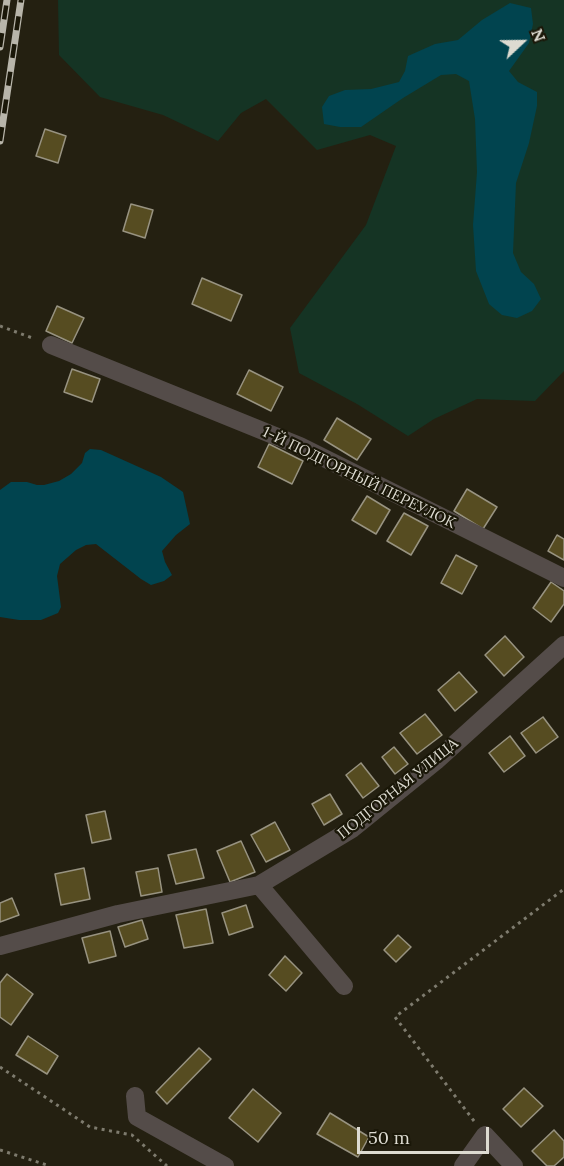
<!DOCTYPE html>
<html>
<head>
<meta charset="utf-8">
<style>
	body { margin:0 }
	#map { position:relative; width:564px; height:1166px; overflow:hidden; background:#242011; font-family:Lora,serif }
	canvas { display:block }
	.north { position:absolute; left:492px; top:12px; width:60px; height:60px; -webkit-text-stroke:4px #1a1708; paint-order:stroke; rotate:68deg; font-size:16px; font-weight:700; line-height:24px; text-align:center; color:#dddbd1 }
	.north::after { content:''; display:block; margin:auto; width:21px; height:27px; background:#dddbd1; clip-path:polygon(50% 0,100% 100%,50% 72%,0 100%) }
	.scale { position:absolute; left:357px; top:1127px; width:132px; height:27px; box-sizing:border-box; border:3px solid #dddbd1; border-top:0; padding-left:8px; font-size:18px; line-height:21px; white-space:nowrap; color:#dddbd1; -webkit-text-stroke:4px #1a1708; paint-order:stroke }
</style>
</head>
<body>
<div id="map">
<canvas width="564" height="1166"></canvas>
<div class="north">N</div>
<div class="scale">50 m</div>
</div>
<script>
const g = document.querySelector('canvas').getContext('2d');
g.lineJoin = 'round';
function fill(path, color) { g.fillStyle = color; g.fill(path, 'evenodd'); }
const shape = rows => new Path2D(rows.map(r => 'M' + r).join(''));
function stroke(path, color, width, dash) { g.strokeStyle = color; g.lineWidth = width; g.lineCap = dash ? 'butt' : 'round'; g.setLineDash(dash || []); g.stroke(path); }
function label(font, color, halo, rows, align = 'center') {
  g.font = font + ' Lora,serif'; g.lineWidth = 4.5; g.setLineDash([]); g.textBaseline = 'middle'; g.strokeStyle = halo; g.fillStyle = color; for (const [text, x, y, turn = 0] of rows) {
    g.save(); g.translate(x, y); g.rotate((+turn || 0) * Math.PI / 180); g.textAlign = isNaN(turn) ? turn : align; if (halo) g.strokeText(text, 0, 0); g.fillText(text, 0, 0); g.restore();
  }
}
fill(shape([
	[58,0,564,0,564,371,535,401,477,399,434,419,408,436,357,404,299,373,290,328,366,225,396,146,370,135,317,150,266,99,241,113,218,141,163,115,100,97,59,55]
]), '#153424');
fill(shape([
	[510,3,531,8,533,24,529,43,509,71,518,82,537,92,537,106,529,143,516,183,513,253,521,272,534,284,541,299,532,311,517,318,502,315,489,304,476,271,473,225,477,172,475,119,469,81,456,74,441,75,403,98,361,127,340,127,324,124,322,107,329,96,345,90,371,89,399,82,405,71,408,56,435,44,458,40,482,20],
	[90,449,101,450,161,477,183,492,190,524,176,535,162,551,165,562,172,575,164,581,151,585,141,579,96,544,86,545,76,550,60,564,57,576,61,607,58,613,41,620,19,620,0,617,0,490,11,482,27,482,37,485,44,485,59,481,71,474,82,463,85,453]
]), '#01444f');
const building = shape([
	[45,129,66,136,58,163,36,156,45,129],
	[131,204,153,210,145,238,123,231,131,204],
	[202,278,242,295,231,321,192,304,202,278],
	[57,306,84,318,72,343,46,331,57,306],
	[72,369,100,379,92,402,64,392,72,369],
	[249,370,283,387,271,411,237,394,249,370],
	[337,418,371,439,357,460,324,440,337,418],
	[269,444,303,461,292,484,258,467,269,444],
	[467,489,497,507,483,529,454,511,467,489],
	[367,496,390,510,376,534,352,520,367,496],
	[404,513,428,526,411,555,387,541,404,513],
	[557,535,564,539,564,560,548,551,557,535],
	[456,555,477,566,462,594,441,583,456,555],
	[551,582,564,591,564,604,551,622,533,608,551,582],
	[505,636,524,657,504,676,485,655,505,636],
	[459,672,477,692,455,711,438,690,459,672],
	[425,714,442,735,417,754,400,733,425,714],
	[543,717,558,737,536,753,521,733,543,717],
	[510,736,525,756,504,772,489,753,510,736],
	[394,747,408,764,395,774,382,757,394,747],
	[361,763,379,786,363,798,346,775,361,763],
	[330,794,342,814,324,825,312,804,330,794],
	[105,811,111,839,92,843,86,815,105,811],
	[275,822,290,850,266,862,251,835,275,822],
	[241,841,255,872,230,882,217,851,241,841],
	[196,849,204,878,176,884,168,855,196,849],
	[84,868,90,899,61,905,55,874,84,868],
	[158,868,162,892,141,896,136,872,158,868],
	[12,898,19,915,0,922,0,903,12,898],
	[246,905,253,927,229,935,222,913,246,905],
	[206,909,213,943,184,948,176,915,206,909],
	[142,920,148,939,125,947,118,927,142,920],
	[110,931,116,956,89,963,82,938,110,931],
	[398,935,411,947,396,962,384,950,398,935],
	[285,956,302,973,286,991,269,975,285,956],
	[7,974,33,994,11,1025,0,1017,0,983,7,974],
	[28,1036,58,1056,47,1074,16,1055,28,1036],
	[199,1048,211,1059,167,1104,156,1092,199,1048],
	[524,1088,543,1106,521,1127,503,1109,524,1088],
	[253,1089,281,1113,258,1142,229,1118,253,1089],
	[330,1113,369,1137,358,1157,317,1134,330,1113],
	[554,1130,564,1141,564,1157,554,1166,547,1166,532,1151,554,1130]
]);
fill(building, '#564c21');
stroke(building, '#989381', 1.5);
stroke(shape([
	[0,326,35,339],
	[0,1067,90,1127,132,1135,167,1166],
	[474,1121,395,1017,564,889],
	[0,1150,50,1166]
]), '#7e7b6e', 3, [3, 4.5]);
stroke(shape([
	[51,345,300,446,564,578],
	[259,885,344,986],
	[0,946,118,914,259,885,352,829,436,761,564,645],
	[135,1096,137,1117,225,1166],
	[463,1166,485,1135,514,1166]
]), '#544c49', 18);
const rail = shape([
	[0,47,7,0],
	[0,141,21,0]
]);
stroke(rail, '#b8b5aa', 7);
stroke(rail, '#1a1708', 4.5, [14]);
label('15px', '#dddbd1', '#1a1708', [
	["1-Й ПОДГОРНЫЙ ПЕРЕУЛОК",359,478,26],
	["ПОДГОРНАЯ УЛИЦА",398,789,-39]
]);
</script>
</body>
</html>
